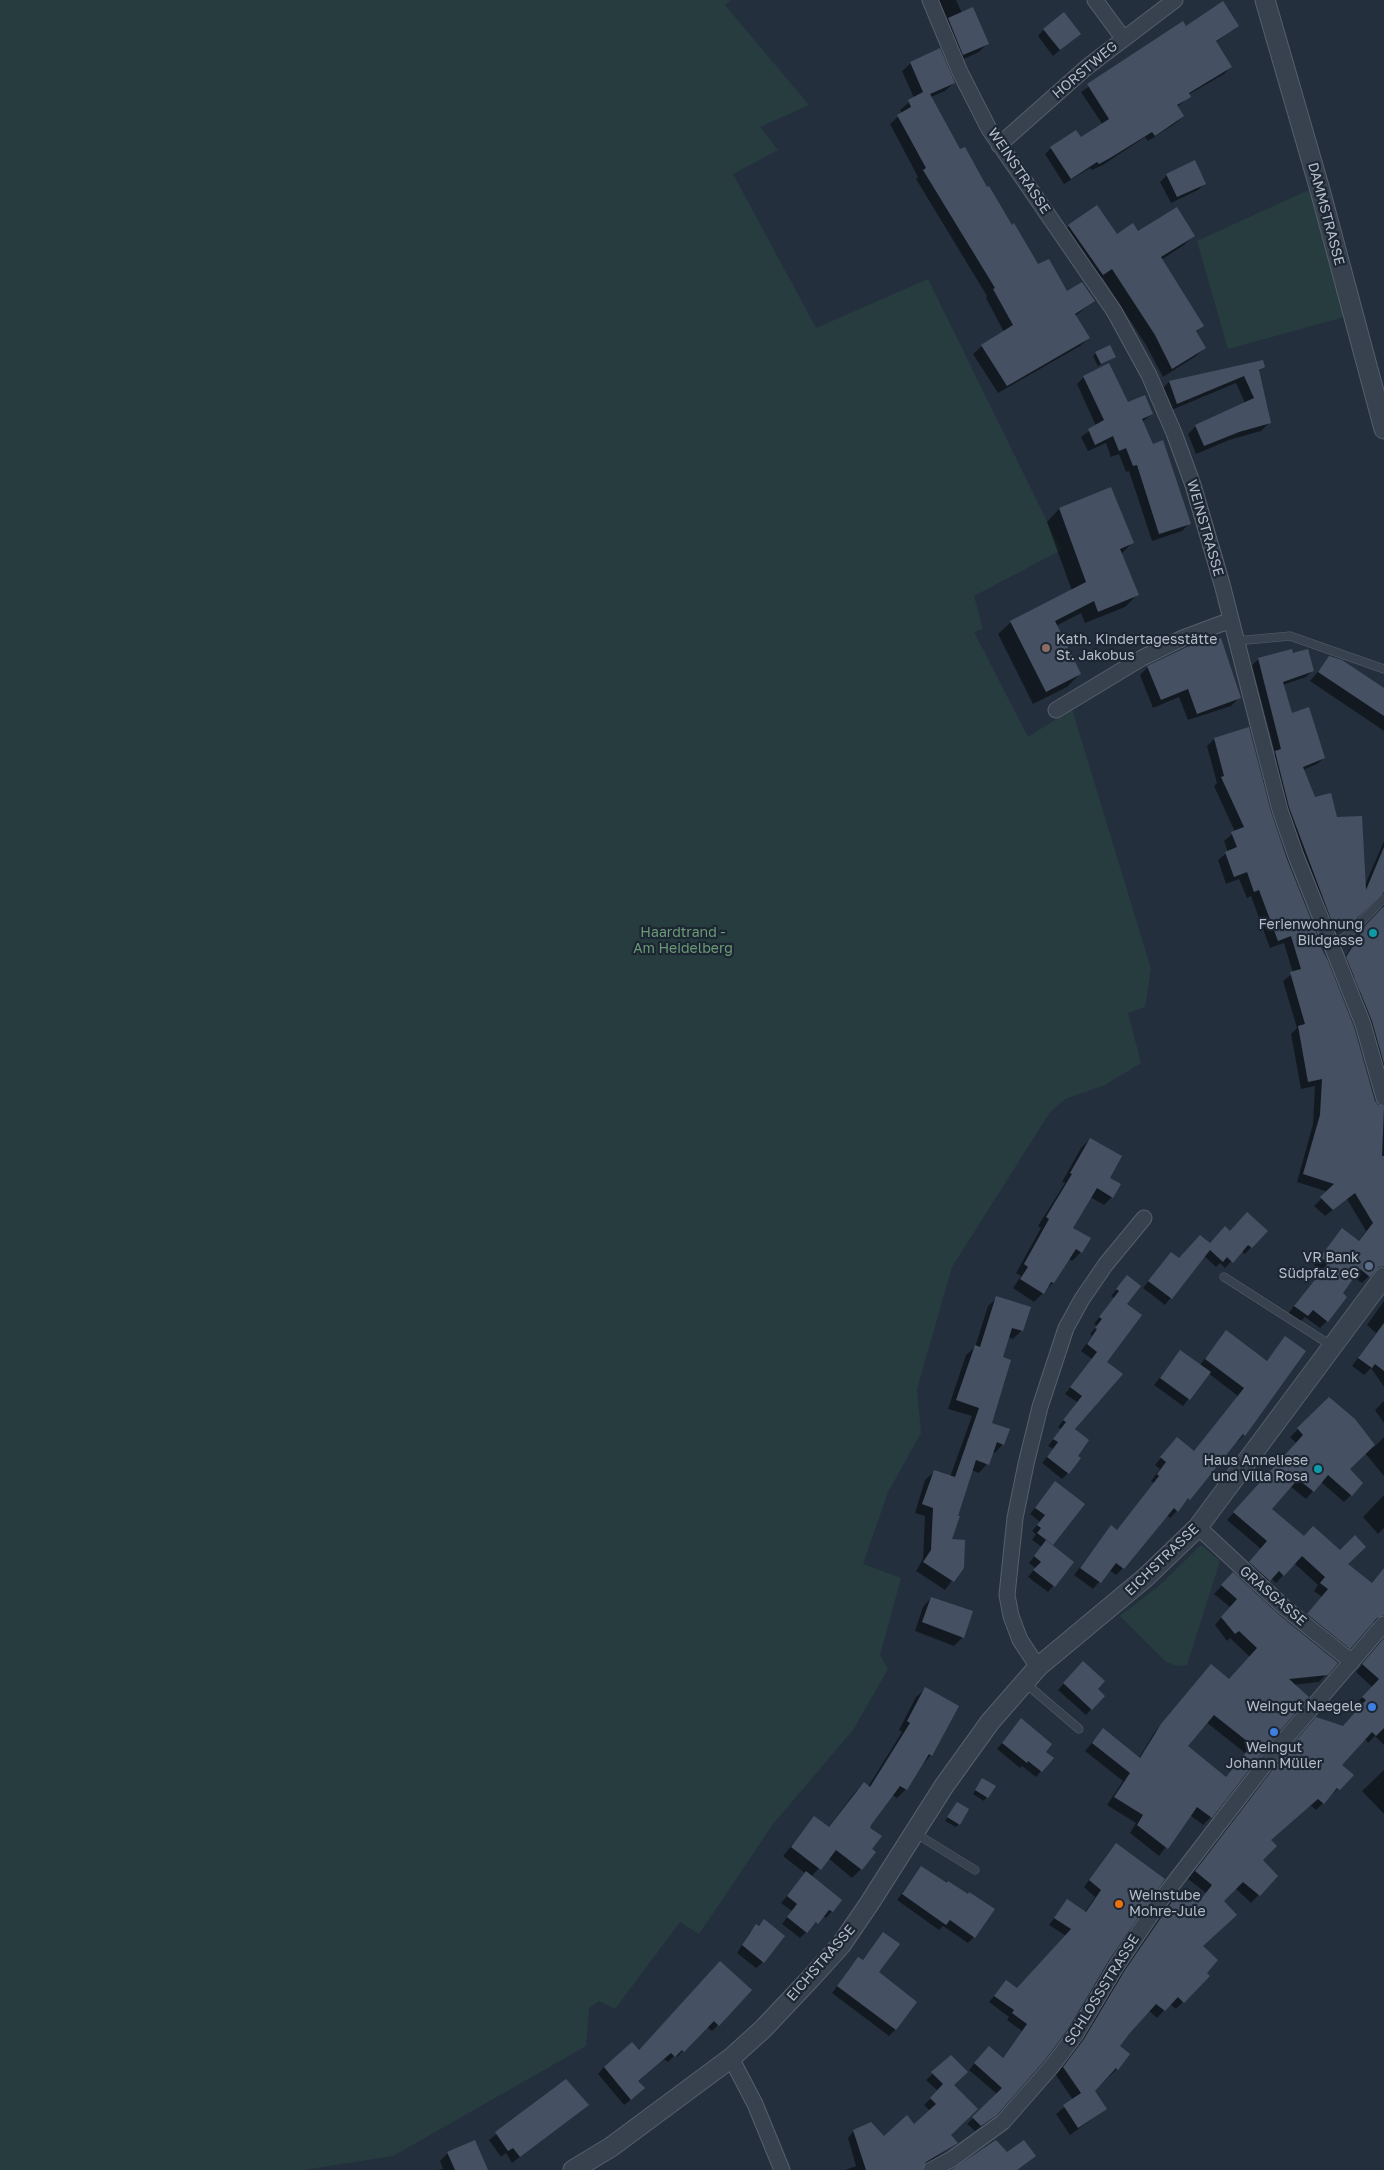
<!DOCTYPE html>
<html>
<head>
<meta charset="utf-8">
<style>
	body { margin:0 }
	canvas { display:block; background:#242f3e }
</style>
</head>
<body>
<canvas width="1384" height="2170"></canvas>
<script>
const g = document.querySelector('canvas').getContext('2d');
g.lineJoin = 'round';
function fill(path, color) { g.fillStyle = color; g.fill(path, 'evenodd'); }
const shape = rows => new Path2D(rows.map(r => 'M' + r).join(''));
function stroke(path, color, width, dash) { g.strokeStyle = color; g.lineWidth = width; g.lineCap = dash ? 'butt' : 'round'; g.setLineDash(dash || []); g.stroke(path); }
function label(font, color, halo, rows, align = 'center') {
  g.font = font + ' "Golos Text",sans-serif'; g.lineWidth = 4.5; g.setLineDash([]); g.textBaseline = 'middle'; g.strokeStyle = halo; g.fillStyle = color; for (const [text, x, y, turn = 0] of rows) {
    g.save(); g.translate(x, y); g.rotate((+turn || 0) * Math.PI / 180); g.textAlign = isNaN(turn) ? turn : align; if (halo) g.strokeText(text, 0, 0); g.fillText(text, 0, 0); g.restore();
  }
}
fill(shape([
	[0,0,731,0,725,5,809,105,760,127,778,150,733,174,816,328,928,279,1061,550,974,596,983,629,974,632,1028,737,1072,709,1151,969,1145,1007,1128,1013,1141,1063,1105,1085,1065,1099,1050,1112,952,1267,917,1389,921,1433,888,1492,863,1564,901,1578,880,1655,888,1669,853,1730,773,1824,699,1934,680,1922,615,2009,599,2001,589,2008,586,2046,393,2156,303,2170,0,2170],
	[1311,189,1344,317,1228,349,1197,241],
	[1201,1545,1220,1561,1187,1665,1178,1666,1166,1662,1120,1616,1160,1585]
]), '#263c3f');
fill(shape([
	[928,0,956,0,962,13,987,44,979,52,955,63],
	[1182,22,1186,28,1237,26,1216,42,1231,67,1224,74,1188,95,1189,97,1177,107,1183,116,1176,123,1148,141,1145,137,1103,165,1092,170,1090,168,1064,184,1045,154,1051,148,1081,139,1103,125,1081,92],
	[1044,29,1079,34,1053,56,1038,36],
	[911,63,954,83,945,91,931,97,960,151,1038,266,1066,293,1094,301,1075,316,1089,338,1080,346,998,393,973,354,982,346,1004,332,986,298,987,296,916,179,918,177,890,124,902,113,900,110,914,98,902,71],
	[1167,175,1205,183,1198,190,1171,203,1160,182],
	[1069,226,1117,236,1138,232,1193,236,1184,245,1161,260,1202,326,1196,333,1205,347,1196,356,1163,377,1146,345,1102,277,1094,283,1060,235],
	[1096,353,1114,357,1098,366,1093,356],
	[1262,362,1264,367,1258,372,1270,422,1261,431,1229,440,1196,454,1188,434,1196,426,1245,403,1236,383,1169,411,1161,390,1169,382],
	[1084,377,1127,404,1152,414,1142,422,1190,523,1182,531,1152,541,1129,471,1126,472,1119,454,1111,457,1106,443,1088,451,1081,437,1096,426,1077,384],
	[1110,489,1132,543,1121,554,1137,595,1125,607,1085,623,1081,613,1056,626,1080,674,1067,687,1033,704,998,634,1011,622,1072,591,1047,522,1059,509],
	[1292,655,1313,670,1306,677,1283,685,1291,715,1324,758,1317,764,1303,770,1314,798,1336,818,1364,887,1384,841,1384,953,1348,983,1341,964,1359,933,1382,910,1383,903,1378,898,1373,900,1344,929,1329,935,1269,759,1275,753,1252,665,1259,659],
	[1330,657,1384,690,1384,731,1310,681],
	[1148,667,1240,697,1231,706,1188,720,1179,697,1153,708,1140,675],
	[1214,739,1270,813,1317,936,1315,938,1353,1027,1377,1106,1384,1108,1384,1276,1372,1273,1362,1283,1353,1277,1341,1294,1327,1321,1320,1328,1305,1317,1299,1323,1288,1314,1321,1271,1314,1265,1335,1237,1342,1230,1358,1242,1366,1231,1347,1199,1325,1216,1314,1206,1328,1192,1297,1182,1313,1124,1315,1086,1301,1089,1291,1034,1297,1028,1283,981,1293,973,1284,943,1270,948,1251,896,1247,898,1239,879,1226,884,1218,860,1228,852,1224,841,1235,832,1214,786,1217,783,1207,746],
	[1384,978,1384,1096,1353,999,1360,991],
	[1090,1139,1108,1178,1112,1197,1104,1205,1090,1197,1071,1228,1081,1252,1072,1261,1068,1258,1053,1283,1034,1302,1013,1288,1021,1276,1016,1273,1041,1228,1038,1226,1065,1183,1062,1182,1081,1148],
	[1266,1231,1245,1254,1241,1251,1225,1268,1220,1263,1216,1267,1204,1256,1165,1305,1143,1288,1171,1253,1179,1259,1230,1232],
	[1127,1277,1125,1304,1105,1362,1121,1375,1074,1430,1076,1456,1068,1473,1062,1479,1042,1463,1053,1449,1048,1446,1061,1429,1058,1427,1077,1402,1065,1394,1092,1359,1081,1351,1092,1336,1090,1334,1097,1326,1094,1324,1114,1298,1111,1296],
	[997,1298,1022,1330,1013,1339,1008,1337,1001,1358,990,1423,1003,1444,995,1453,992,1452,987,1464,979,1473,971,1470,950,1540,962,1567,945,1590,916,1571,923,1559,925,1516,915,1513,925,1480,934,1472,950,1477,972,1416,948,1409,966,1355,975,1347,988,1306],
	[1384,1301,1384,1387,1371,1368,1364,1375,1352,1366,1376,1333,1367,1325],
	[1226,1332,1266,1362,1286,1338,1244,1435,1237,1442,1236,1440,1177,1511,1170,1518,1167,1515,1123,1568,1116,1575,1109,1570,1093,1589,1074,1575,1105,1534,1117,1531,1154,1483,1151,1481,1160,1469,1155,1465,1177,1438,1194,1452,1238,1396,1208,1373,1183,1406,1154,1385,1180,1352,1199,1366],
	[1329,1399,1356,1422,1375,1446,1384,1437,1384,1476,1365,1453,1349,1469,1351,1495,1344,1502,1321,1482,1306,1499,1290,1486,1270,1509,1304,1538,1346,1564,1371,1584,1384,1568,1384,1628,1382,1624,1372,1622,1342,1655,1301,1622,1322,1597,1314,1591,1318,1585,1294,1563,1276,1583,1271,1578,1262,1588,1243,1570,1261,1549,1227,1520,1296,1443,1290,1437],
	[1384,1401,1384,1423,1375,1410],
	[1050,1489,1083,1504,1051,1546,1073,1562,1048,1592,1028,1577,1035,1568,1029,1563,1042,1547,1032,1540,1036,1534,1032,1531,1040,1522,1030,1514],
	[1384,1495,1384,1528,1378,1534,1363,1517],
	[1225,1582,1327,1674,1319,1682,1293,1685,1271,1740,1211,1817,1203,1825,1190,1815,1159,1856,1130,1833,1136,1823,1107,1805,1123,1781,1085,1751,1103,1730,1139,1758,1154,1733,1211,1666,1229,1681,1250,1657,1230,1638,1227,1641,1215,1625,1230,1607,1214,1594],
	[1206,1722,1245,1753,1226,1778,1186,1746],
	[931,1598,971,1612,962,1638,954,1646,915,1631,923,1607],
	[1384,1637,1384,1745,1375,1736,1368,1743,1364,1738,1340,1765,1352,1775,1316,1810,1310,1805,1270,1840,1261,1860,1276,1876,1251,1903,1235,1888,1222,1901,1202,1947,1205,1973,1208,1976,1176,2009,1170,2004,1157,2018,1149,2011,1118,2046,1128,2054,1117,2069,1094,2091,1106,2109,1070,2135,1056,2114,1073,2100,1056,2075,1077,2048,1118,1979,1173,1899,1180,1891,1197,1904,1206,1893,1188,1879,1279,1761,1309,1726,1343,1727,1359,1709,1355,1705,1372,1687,1356,1672],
	[1077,1668,1103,1696,1086,1715,1058,1690],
	[925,1689,931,1755,923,1764,906,1789,897,1798,892,1795,868,1828,870,1849,861,1869,852,1878,828,1858,811,1877,841,1901,826,1918,823,1916,800,1938,782,1924,792,1911,781,1903,806,1874,783,1856,814,1818,828,1828,855,1792,864,1783,868,1787,902,1732,899,1730,916,1697],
	[1016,1726,1044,1752,1041,1771,1036,1777,1022,1766,1020,1768,997,1749],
	[1384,1770,1384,1814,1362,1791],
	[980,1782,994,1786,984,1801,973,1794],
	[957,1803,959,1824,956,1827,945,1821],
	[1110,1851,1108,1959,996,2114,975,2131,967,2124,997,2094,969,2070,983,2053,1002,2059,1022,2031,1007,2020,1009,2017,989,2002,1006,1982,1017,1989,1066,1936,1049,1925,1067,1901,1085,1912,1095,1897,1084,1887],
	[921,1867,974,1937,968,1943,943,1926,939,1930,897,1900],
	[764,1921,763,1962,756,1968,737,1953,750,1932],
	[883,1934,877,1972,896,2029,889,2036,832,1993,852,1965,858,1959,862,1961],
	[714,1969,718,2025,712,2031,706,2026,677,2057,675,2055,668,2062,664,2059,637,2081,637,2095,624,2105,598,2074,604,2067,638,2051],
	[951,2057,953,2085,950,2135,956,2143,919,2170,845,2170,856,2166,848,2138,854,2131,884,2138,914,2125,930,2111,924,2105,938,2091,926,2080],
	[566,2081,587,2105,512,2163,506,2153,501,2157,489,2140],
	[448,2153,487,2170,437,2170,443,2169,440,2161]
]), '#0007');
fill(shape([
	[1223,1,1239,26,1216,41,1232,67,1189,93,1191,97,1177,105,1184,116,1155,136,1152,132,1110,158,1099,164,1097,162,1071,179,1050,147,1076,130,1081,137,1109,119,1087,84,1183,21,1186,26],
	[973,7,989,44,963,55,948,18],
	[1064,12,1081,34,1060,50,1043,29],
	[940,48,955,83,930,94,960,149,965,147,987,187,989,186,1012,225,1014,223,1038,264,1049,259,1067,291,1082,282,1095,301,1075,314,1090,338,1007,386,981,345,1013,325,993,289,995,288,923,170,926,168,897,115,911,107,908,100,923,92,910,62],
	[1195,160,1206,184,1177,197,1166,174],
	[1097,205,1117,234,1133,223,1138,231,1177,207,1195,236,1161,257,1204,326,1196,331,1206,348,1172,369,1155,335,1112,269,1103,275,1068,225],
	[1110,345,1116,357,1101,364,1095,352],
	[1263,360,1265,367,1259,370,1271,423,1239,432,1204,446,1195,425,1254,398,1244,376,1177,404,1169,381],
	[1109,363,1128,402,1145,395,1153,414,1142,419,1153,444,1163,440,1191,524,1159,534,1137,465,1133,466,1126,448,1119,451,1113,436,1095,445,1088,429,1104,420,1083,376],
	[1111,487,1134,543,1120,549,1139,595,1098,612,1094,601,1055,621,1081,674,1046,692,1010,621,1086,582,1059,508],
	[1221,638,1241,698,1197,714,1188,689,1161,700,1147,666,1187,647],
	[1292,649,1293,653,1308,649,1314,671,1283,682,1292,713,1309,707,1325,758,1303,767,1315,797,1331,793,1337,817,1362,816,1366,890,1384,847,1384,892,1352,923,1335,930,1289,807,1275,751,1281,749,1258,658],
	[1329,656,1342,660,1384,688,1384,716,1318,672],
	[1249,727,1271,812,1287,859,1318,937,1316,938,1328,961,1354,1027,1375,1101,1378,1105,1384,1107,1382,1156,1384,1156,1384,1266,1379,1267,1370,1277,1360,1269,1343,1293,1347,1297,1328,1322,1313,1310,1308,1316,1294,1306,1328,1263,1320,1257,1342,1228,1359,1241,1373,1223,1355,1193,1333,1210,1320,1197,1334,1184,1303,1174,1320,1115,1322,1079,1308,1082,1298,1026,1305,1024,1290,972,1301,969,1291,936,1278,941,1259,890,1254,892,1247,872,1234,877,1225,852,1237,847,1231,832,1244,827,1221,777,1224,776,1214,738],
	[1384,906,1384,1064,1372,1021,1346,957,1366,925],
	[1090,1138,1122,1156,1110,1178,1121,1184,1113,1198,1097,1188,1073,1228,1091,1238,1082,1253,1076,1249,1054,1283,1051,1282,1044,1294,1020,1279,1028,1267,1024,1264,1049,1219,1046,1217,1072,1174,1070,1173],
	[1247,1212,1268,1231,1252,1248,1248,1245,1233,1263,1227,1257,1223,1262,1210,1250,1172,1299,1148,1281,1171,1252,1179,1258,1200,1235,1210,1243,1225,1226,1230,1231],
	[1127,1275,1141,1286,1127,1304,1142,1315,1107,1362,1123,1374,1075,1429,1071,1426,1089,1440,1078,1456,1081,1458,1069,1474,1047,1457,1058,1442,1053,1439,1066,1422,1063,1420,1082,1396,1070,1387,1097,1352,1087,1344,1097,1329,1095,1328,1102,1319,1099,1317,1119,1291,1116,1289],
	[996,1296,1031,1307,1023,1331,1012,1328,1003,1357,1011,1360,992,1423,1010,1429,1004,1445,997,1442,989,1465,976,1460,958,1516,960,1516,952,1539,965,1540,964,1568,954,1582,923,1562,931,1550,933,1508,922,1504,934,1470,955,1477,979,1408,956,1400,975,1345,980,1347],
	[1384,1323,1384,1371,1375,1364,1372,1368,1358,1358],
	[1226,1330,1267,1361,1285,1336,1306,1351,1245,1436,1243,1434,1190,1500,1188,1498,1178,1512,1174,1508,1124,1569,1116,1563,1101,1583,1080,1568,1111,1525,1117,1530,1159,1476,1157,1474,1166,1462,1160,1457,1177,1437,1194,1451,1244,1388,1205,1359],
	[1180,1350,1211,1372,1190,1400,1160,1378],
	[1329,1397,1355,1419,1375,1445,1350,1469,1363,1483,1352,1496,1328,1475,1314,1492,1298,1479,1272,1509,1304,1536,1313,1526,1340,1550,1355,1535,1366,1547,1348,1564,1372,1583,1384,1568,1384,1615,1377,1618,1350,1649,1307,1614,1328,1589,1320,1583,1325,1577,1302,1556,1284,1576,1279,1571,1270,1581,1249,1562,1267,1541,1233,1512,1303,1435,1297,1428],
	[1055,1481,1085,1504,1053,1545,1037,1533,1041,1528,1037,1525,1045,1515,1035,1508],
	[1046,1540,1074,1562,1055,1587,1033,1570,1041,1562,1034,1556],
	[1233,1572,1278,1614,1338,1663,1328,1675,1289,1679,1309,1697,1272,1740,1212,1818,1197,1807,1168,1849,1137,1825,1143,1815,1114,1797,1130,1773,1092,1743,1103,1728,1140,1758,1161,1724,1211,1664,1229,1679,1257,1648,1239,1631,1235,1634,1221,1617,1237,1599,1221,1585],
	[1214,1715,1252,1745,1226,1777,1188,1746],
	[931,1597,973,1611,964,1638,922,1622],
	[1384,1638,1384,1728,1376,1736,1372,1732,1342,1765,1354,1775,1340,1790,1337,1788,1324,1804,1318,1799,1271,1840,1277,1846,1263,1860,1278,1876,1260,1896,1243,1882,1224,1901,1237,1915,1203,1946,1218,1960,1207,1973,1210,1976,1184,2003,1178,1997,1165,2011,1156,2004,1129,2034,1120,2046,1130,2054,1118,2070,1116,2068,1095,2091,1107,2109,1078,2128,1063,2105,1081,2093,1063,2067,1084,2039,1125,1970,1180,1890,1198,1903,1212,1885,1195,1871,1286,1752,1316,1717,1343,1726,1366,1700,1362,1697,1379,1679,1362,1664],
	[1083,1661,1105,1681,1098,1689,1105,1696,1092,1710,1063,1683],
	[925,1687,959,1706,932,1756,929,1754,907,1790,900,1786,871,1825,870,1828,882,1836,872,1849,876,1852,862,1870,836,1850,821,1870,791,1847,814,1816,829,1827,864,1782,870,1787,910,1723,907,1721],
	[1021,1718,1052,1744,1046,1752,1054,1758,1042,1772,1028,1761,1027,1763,1002,1743],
	[982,1778,996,1786,988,1798,975,1790],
	[957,1802,969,1809,960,1825,947,1817],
	[1116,1843,1165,1879,1109,1960,1068,2029,1045,2060,997,2115,981,2126,972,2117,1002,2088,974,2063,989,2046,1003,2058,1027,2024,1012,2013,1014,2010,994,1996,1006,1980,1017,1988,1071,1929,1054,1918,1067,1899,1086,1912,1101,1890,1089,1880],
	[921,1866,947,1883,948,1881,968,1894,969,1892,995,1909,975,1938,950,1920,946,1925,902,1894],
	[806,1871,842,1900,833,1912,829,1910,818,1924,816,1922,807,1933,787,1917,797,1904,787,1896],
	[764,1919,785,1936,764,1963,742,1945,756,1924,759,1926],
	[883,1932,900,1944,879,1972,917,2002,896,2030,837,1986,858,1957,863,1960],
	[720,1961,752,1990,719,2026,714,2021,684,2052,682,2050,675,2057,671,2053,638,2081,645,2088,631,2100,604,2067,632,2042,639,2050],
	[951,2055,968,2072,954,2085,978,2109,951,2135,958,2143,926,2162,922,2170,866,2170,853,2130,871,2122,884,2136,907,2115,914,2124,936,2104,930,2098,943,2084,931,2072],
	[566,2079,589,2105,520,2157,513,2148,508,2151,495,2132],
	[475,2140,488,2170,455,2170,447,2152],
	[996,2140,1007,2152,1024,2140,1036,2156,1017,2170,951,2170]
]), '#455162');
const service = shape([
	[1236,641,1290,636,1384,669],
	[1332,947,1353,930,1384,898],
	[1224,1277,1332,1346],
	[1024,1682,1079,1729],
	[915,1833,975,1870]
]);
const minor = shape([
	[930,0,960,72,989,129,1114,311,1149,375,1174,433,1193,485,1222,584,1280,810,1296,856,1363,1024,1384,1098],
	[1095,0,1123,38],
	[999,145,1087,67,1175,0],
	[1056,710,1142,658,1183,638,1231,620],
	[1198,1527,1284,1607,1352,1662],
	[1038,1667,1020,1640,1011,1616,1007,1595,1015,1518,1026,1464,1040,1407,1066,1328,1082,1299,1106,1264,1144,1218],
	[731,2058,755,2104,782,2170],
	[931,2170,952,2159,1003,2122,1052,2066,1076,2034,1117,1965,1163,1897,1279,1746,1384,1624]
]);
const tertiary = shape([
	[1265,0,1320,190,1384,429],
	[573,2170,611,2147,731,2058,763,2029,812,1977,841,1945,869,1904,944,1786,990,1722,1038,1667,1146,1577,1198,1527,1384,1277]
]);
stroke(service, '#565f6c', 9);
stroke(minor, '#565f6c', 17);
stroke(tertiary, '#565f6c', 21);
stroke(service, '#38414e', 8);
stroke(minor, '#38414e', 15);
stroke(tertiary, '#38414e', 19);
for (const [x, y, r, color] of [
	[1046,648,5,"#8d6e63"],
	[1373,933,5,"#0f9aa8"],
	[1369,1266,5,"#5c6f8a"],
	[1318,1469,5,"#0f9aa8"],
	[1372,1707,5,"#3f7fe0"],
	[1274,1732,5,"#3f7fe0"],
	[1119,1904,5,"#e8710a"]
]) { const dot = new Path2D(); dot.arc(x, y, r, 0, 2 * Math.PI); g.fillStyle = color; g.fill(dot); stroke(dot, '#1d2633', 2); }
label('14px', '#b4bcc9', '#1d2633', [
	["HORSTWEG",1085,70,-40],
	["WEINSTRASSE",1019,171,56],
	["DAMMSTRASSE",1326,214,75],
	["WEINSTRASSE",1205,528,74],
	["EICHSTRASSE",1162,1560,-44],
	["GRASGASSE",1273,1596,41],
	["EICHSTRASSE",821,1963,-49],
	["SCHLOSSSTRASSE",1102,1990,-58]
]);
label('14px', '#b4bcc9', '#1d2633', [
	["Kath. Kindertagesstätte",1056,640,"left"],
	["St. Jakobus",1056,656,"left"],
	["Ferienwohnung",1363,925],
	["Bildgasse",1363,941],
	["VR Bank",1359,1258],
	["Südpfalz eG",1359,1274],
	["Haus Anneliese",1308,1461],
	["und Villa Rosa",1308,1477],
	["Weingut Naegele",1362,1707],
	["Weingut",1274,1748,"center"],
	["Johann Müller",1274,1764,"center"],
	["Weinstube",1129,1896,"left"],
	["Mohre-Jule",1129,1912,"left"]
], 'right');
label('14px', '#6b9a76', '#1d2633', [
	["Haardtrand -",683,933],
	["Am Heidelberg",683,949]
]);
</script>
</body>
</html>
